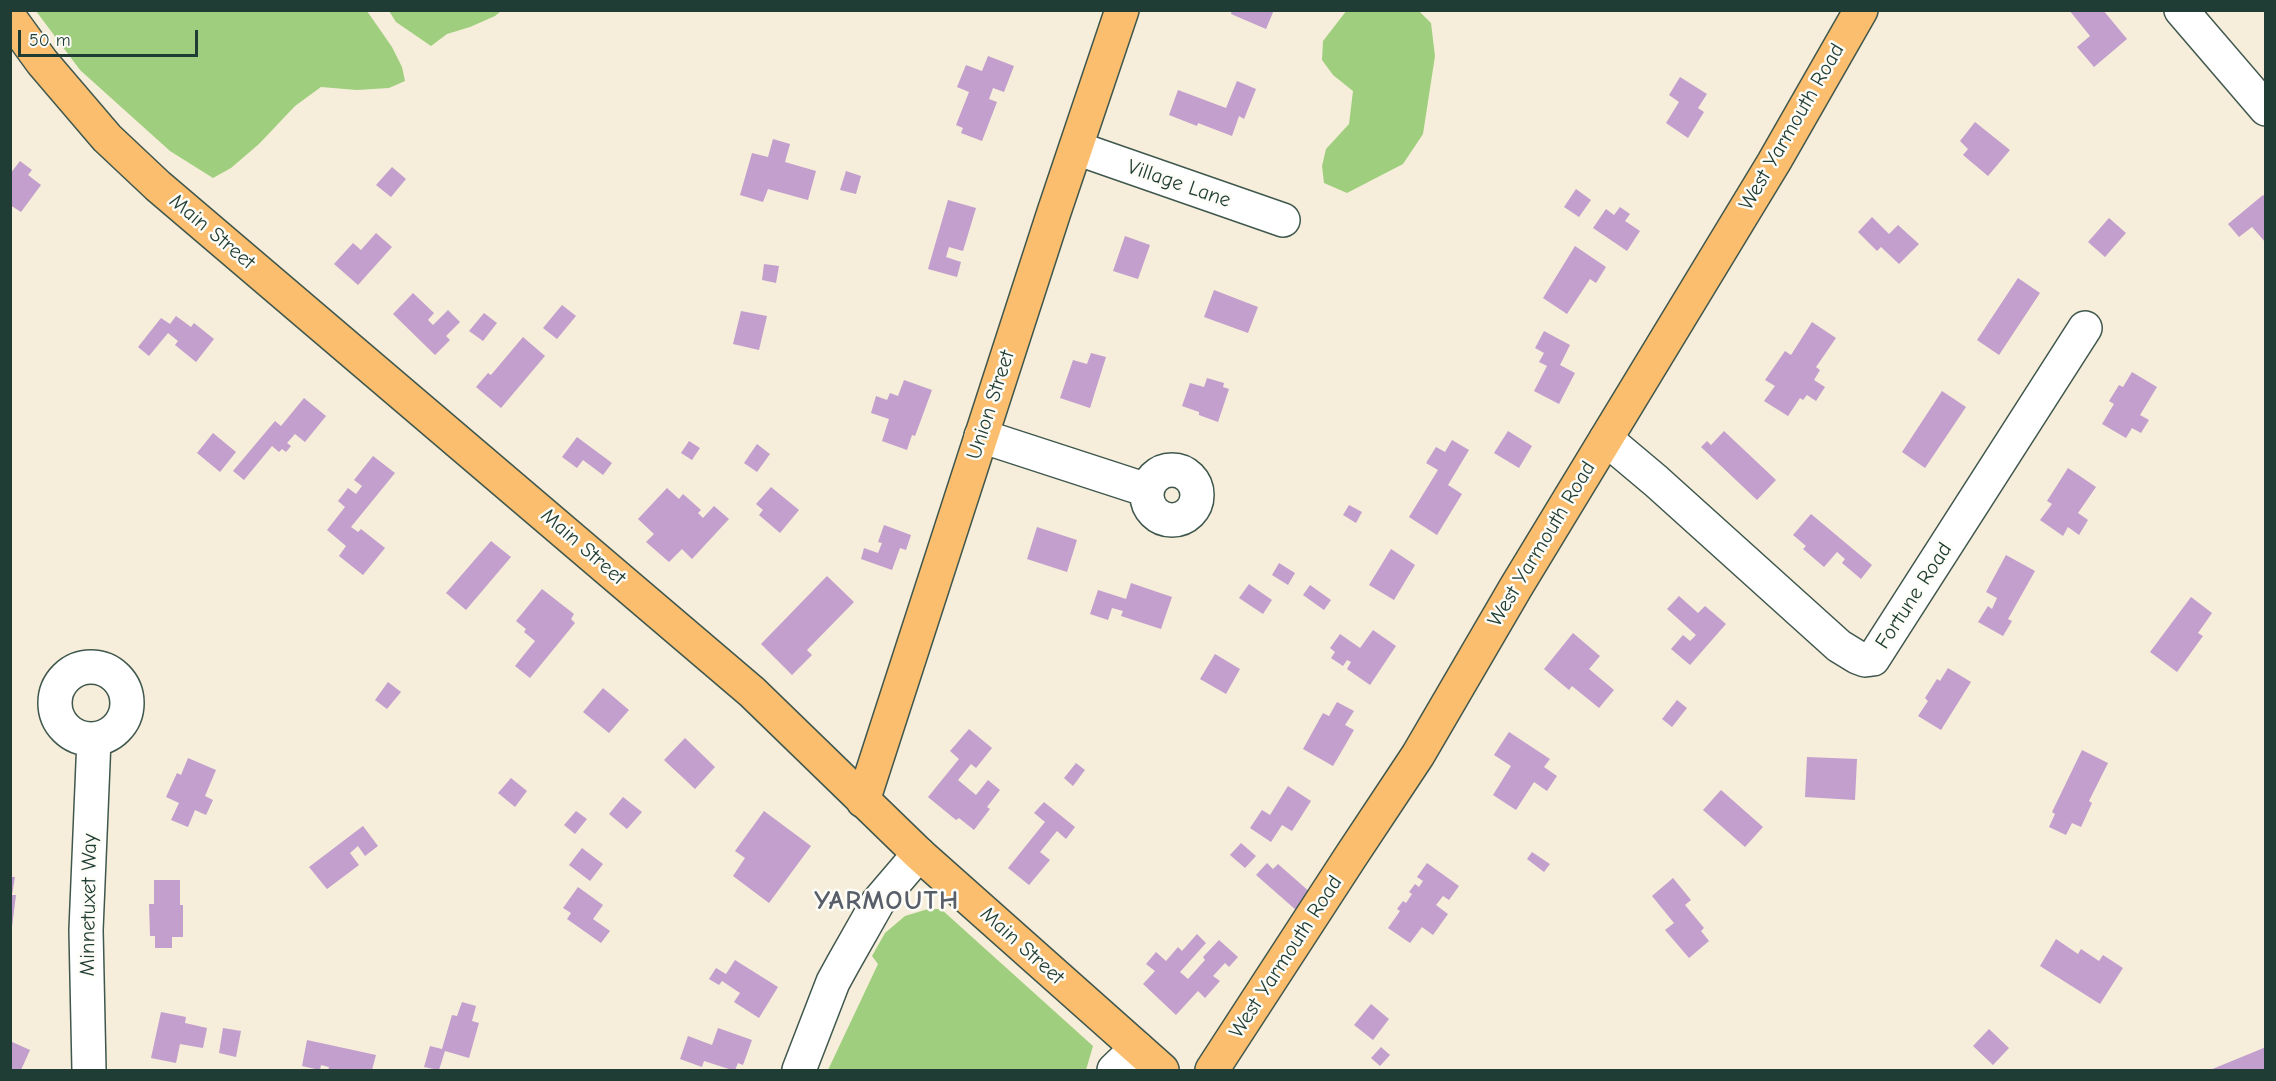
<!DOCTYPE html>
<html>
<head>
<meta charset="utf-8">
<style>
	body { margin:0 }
	#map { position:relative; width:2276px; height:1081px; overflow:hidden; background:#f6edda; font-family:"Comic Neue",sans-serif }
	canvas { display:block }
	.frame { position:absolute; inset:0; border:12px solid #1f3d34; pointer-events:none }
	.scale { position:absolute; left:18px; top:30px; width:180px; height:27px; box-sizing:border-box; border:3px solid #1f3d34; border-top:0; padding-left:8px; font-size:18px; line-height:21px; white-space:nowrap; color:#1f3d34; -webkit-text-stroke:4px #fdfcf7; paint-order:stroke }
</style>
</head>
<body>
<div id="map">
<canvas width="2276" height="1081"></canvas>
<div class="frame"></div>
<div class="scale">50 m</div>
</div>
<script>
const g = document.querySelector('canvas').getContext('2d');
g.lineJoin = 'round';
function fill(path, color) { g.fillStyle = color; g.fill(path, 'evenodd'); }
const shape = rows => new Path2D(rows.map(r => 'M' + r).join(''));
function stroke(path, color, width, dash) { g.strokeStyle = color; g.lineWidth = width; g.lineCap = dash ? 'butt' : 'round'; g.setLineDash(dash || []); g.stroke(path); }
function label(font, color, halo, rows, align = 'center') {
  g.font = font + ' "Comic Neue",sans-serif'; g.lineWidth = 5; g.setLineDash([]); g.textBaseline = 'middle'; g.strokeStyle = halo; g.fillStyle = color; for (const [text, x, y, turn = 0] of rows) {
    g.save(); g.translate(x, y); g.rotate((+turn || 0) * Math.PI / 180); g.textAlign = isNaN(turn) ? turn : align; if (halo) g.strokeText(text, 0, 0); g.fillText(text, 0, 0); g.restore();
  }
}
fill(shape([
	[1347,10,1419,11,1431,23,1435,56,1423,134,1403,164,1347,193,1324,183,1322,166,1326,149,1349,124,1353,91,1333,75,1322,60,1323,41],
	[36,11,367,11,392,47,402,67,405,81,389,88,357,90,321,87,295,106,259,144,231,168,213,178,170,151,80,70],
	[389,11,501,11,495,16,470,27,447,34,431,46,396,22],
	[928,909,941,909,1093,1046,1086,1070,828,1070,878,964,872,956,885,933,905,916]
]), '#9fcf7e');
fill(shape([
	[1232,10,1274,10,1266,29,1231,14],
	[2069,10,2103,10,2127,39,2094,67,2077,47,2090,36],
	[988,56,1014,66,1004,92,993,88,989,99,997,102,982,141,961,133,963,128,956,125,969,92,957,87,966,65,982,71],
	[1680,77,1707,94,1698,108,1704,112,1688,138,1666,123,1679,102,1669,95],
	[1237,81,1256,89,1244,119,1239,116,1232,136,1198,123,1197,126,1169,115,1178,90,1226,108],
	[1975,122,2010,150,1988,176,1963,155,1968,149,1960,141],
	[773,139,790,144,785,162,816,171,808,200,768,189,763,202,740,195,752,153,768,157],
	[20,161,32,170,28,175,41,185,21,212,10,205,10,174],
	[392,167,406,179,391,197,376,185],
	[846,171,861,176,856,194,840,190],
	[1576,189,1591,200,1579,217,1564,207],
	[2263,195,2266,198,2266,243,2252,227,2239,237,2228,224],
	[948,200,976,208,963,251,949,247,946,257,961,262,957,277,928,269],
	[1620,207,1630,214,1625,221,1640,231,1627,251,1593,228,1606,209,1614,215],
	[1872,217,1889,234,1898,225,1919,244,1899,264,1881,247,1877,251,1858,232],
	[2109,218,2126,233,2105,257,2088,242],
	[376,233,392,247,358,285,334,264,353,243,361,250],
	[1125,236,1150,245,1138,279,1113,271],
	[1575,246,1606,267,1596,283,1590,279,1567,314,1543,298],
	[764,264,779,266,776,283,762,280],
	[2018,278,2040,293,1999,355,1977,340],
	[1214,290,1258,307,1248,333,1204,317],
	[413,293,434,313,428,320,433,325,448,310,460,322,446,336,450,340,435,355,393,314],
	[562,305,576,316,557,339,543,328],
	[741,311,767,316,759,350,733,344],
	[484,313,497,323,483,341,469,331],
	[176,316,191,327,194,323,214,339,196,362,175,345,178,341,168,333,149,356,138,347,161,318,170,324],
	[1812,322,1836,338,1816,367,1820,370,1814,380,1825,387,1816,401,1807,395,1803,400,1800,398,1788,416,1764,401,1775,386,1765,380,1785,351,1791,355],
	[1544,331,1570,345,1560,365,1575,373,1559,404,1534,391,1547,366,1539,362,1544,353,1535,348],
	[523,337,545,356,501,408,476,387,488,373,491,375],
	[1091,353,1106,357,1090,408,1060,398,1073,360,1087,364],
	[2132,372,2157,387,2140,415,2149,420,2141,433,2132,428,2126,438,2102,424,2114,404,2109,401,2119,385,2123,387],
	[1207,378,1224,383,1223,387,1229,389,1218,422,1199,415,1199,412,1182,406,1190,383,1204,387],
	[904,380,932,390,915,436,912,435,907,450,882,441,889,419,871,413,876,396,887,400,890,393,898,396],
	[1942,391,1966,407,1925,468,1902,452],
	[304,398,326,416,305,442,295,434,287,443,291,446,286,452,282,449,279,452,272,446,244,480,233,471,275,421,281,426],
	[1508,431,1532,446,1519,468,1494,453],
	[1724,431,1776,480,1757,500,1701,447,1707,441,1711,445],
	[213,433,236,452,220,472,197,453],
	[577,437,612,463,603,475,583,460,577,468,562,457],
	[1452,440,1469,450,1448,485,1462,494,1437,535,1409,517,1438,470,1426,463,1436,447,1445,452],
	[689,441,700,448,692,460,681,453],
	[757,444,770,454,757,472,744,463],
	[373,456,395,473,351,527,358,532,361,529,385,548,363,575,339,556,346,546,327,530,345,507,338,501,348,488,356,494,362,486,354,480],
	[2068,468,2096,487,2078,513,2088,520,2079,535,2068,527,2063,536,2040,520,2052,504,2047,501],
	[771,487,799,510,780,533,759,515,763,510,756,504],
	[667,488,679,499,683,494,701,510,698,513,703,518,714,506,729,519,692,559,682,549,669,562,646,542,654,534,638,519],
	[1349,505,1362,512,1356,523,1343,515],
	[1811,514,1872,565,1861,579,1842,563,1845,559,1837,552,1824,567,1803,549,1806,546,1793,535],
	[884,525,911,535,906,550,900,548,892,570,861,559,864,548,878,553,882,543,878,542],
	[1037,527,1077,540,1067,572,1027,559],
	[491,541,511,557,466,610,446,593],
	[1391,549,1415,565,1394,600,1369,585],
	[2006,555,2035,571,2008,619,2012,621,2003,636,1978,622,1988,606,1992,609,1997,598,1986,592],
	[1279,563,1295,573,1288,585,1272,575],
	[827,576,854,602,807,650,812,655,792,675,761,644],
	[1131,583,1172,597,1161,629,1121,616,1123,611,1112,608,1108,620,1090,614,1098,590,1126,599],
	[1249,584,1272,600,1263,614,1239,598],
	[1310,585,1331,600,1324,610,1303,595],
	[542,589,574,614,571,619,575,623,530,678,515,666,535,641,524,632,526,629,516,621],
	[1679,596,1698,613,1705,606,1726,624,1690,665,1671,649,1683,635,1690,641,1696,635,1667,609],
	[2191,597,2212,613,2198,633,2203,636,2177,672,2150,652],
	[1373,630,1396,646,1370,685,1347,669,1351,662,1347,660,1343,666,1331,658,1335,652,1330,648,1340,634,1360,648],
	[1573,633,1600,656,1589,669,1614,690,1599,708,1572,686,1569,690,1544,669],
	[1215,654,1240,669,1226,694,1200,679],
	[1948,668,1971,682,1941,730,1918,716,1928,701,1925,698,1937,679,1940,681],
	[388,682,401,692,387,709,375,700],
	[603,688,629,710,609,733,583,712],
	[1677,700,1687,708,1672,727,1662,719],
	[1337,702,1354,711,1345,725,1354,730,1333,766,1303,749,1323,713,1329,716],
	[969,729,992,748,976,768,971,764,958,780,976,795,988,780,1000,790,987,807,990,809,974,830,959,818,956,820,928,797,959,759,950,751],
	[1509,732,1550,759,1544,767,1557,776,1547,791,1534,782,1516,810,1493,795,1511,766,1494,755],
	[685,738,715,767,695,789,664,760],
	[2082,750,2108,763,2089,801,2092,803,2081,827,2072,823,2066,835,2049,827,2055,814,2052,812],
	[1807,757,1857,759,1855,800,1805,797],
	[188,758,216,770,205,796,213,800,206,815,195,810,188,827,171,820,179,803,166,797,177,773,181,775],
	[1076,763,1085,770,1073,786,1064,778],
	[511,778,527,791,515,807,498,793],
	[1288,786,1311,801,1292,831,1282,825,1271,842,1250,828,1262,810,1270,815],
	[1721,790,1763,827,1745,847,1703,810],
	[623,797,642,812,627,829,609,814],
	[1044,802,1075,827,1066,839,1057,831,1040,852,1050,860,1029,885,1008,868,1045,822,1034,813],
	[576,811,587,819,575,834,564,825],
	[764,811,811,846,769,903,733,876,745,858,735,851],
	[363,826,378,846,365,856,358,846,350,853,359,865,327,889,309,867],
	[1241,843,1256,856,1245,868,1230,855],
	[582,848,603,864,590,881,569,865],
	[1532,852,1550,864,1544,872,1527,859],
	[1267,863,1273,869,1278,864,1311,893,1296,910,1256,875],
	[1427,863,1459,886,1449,900,1443,896,1436,905,1448,914,1433,935,1422,927,1410,943,1388,928,1400,911,1397,909,1403,901,1406,903,1412,894,1409,892,1415,884,1419,887,1423,881,1417,877],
	[10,877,15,877,12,895,16,895,12,927],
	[1673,878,1691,900,1685,905,1704,928,1701,931,1709,941,1689,958,1665,930,1674,923,1652,896],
	[154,880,180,880,180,905,183,905,183,937,172,937,172,948,155,948,155,936,150,936,149,904,154,904],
	[578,887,603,905,593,919,610,931,601,943,567,919,571,913,563,908],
	[1197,934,1206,943,1180,972,1188,979,1205,960,1203,957,1219,940,1238,957,1229,967,1225,963,1213,976,1220,981,1205,998,1198,991,1176,1015,1143,984,1155,971,1146,964,1156,952,1166,961,1178,947,1182,951],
	[2056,939,2078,954,2081,949,2099,961,2103,955,2123,968,2100,1004,2040,966],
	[735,960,778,987,759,1018,734,1002,740,993,722,981,719,985,709,979,716,968,726,974],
	[462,1002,476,1006,472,1021,479,1023,469,1058,445,1051,439,1070,424,1067,430,1046,442,1049,452,1015,457,1016],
	[1371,1004,1389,1019,1373,1040,1354,1025],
	[161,1012,186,1017,185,1023,207,1028,203,1048,180,1044,176,1063,151,1058],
	[223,1028,241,1031,236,1057,219,1053],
	[718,1028,752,1040,743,1065,738,1063,735,1070,732,1070,704,1061,702,1067,680,1059,688,1036,712,1045],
	[1989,1029,2009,1048,1993,1065,1973,1046],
	[307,1040,376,1055,372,1070,328,1070,329,1067,321,1065,320,1070,302,1066],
	[10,1041,30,1050,21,1070,10,1069],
	[1381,1047,1390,1055,1380,1066,1371,1058],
	[2266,1047,2266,1070,2210,1070]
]), '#c29fcd');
const minor = shape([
	[2181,10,2266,109],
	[1076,148,1283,220],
	[981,436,1147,490],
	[1606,439,1656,481,1839,646,1857,657,1865,660,1873,659,2085,328],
	'1147 495a25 25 0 1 1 50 0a25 25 0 1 1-50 0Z',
	'55 703a36 36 0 1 1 72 0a36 36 0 1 1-72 0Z',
	[89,1070,86,930,94,739],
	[799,1070,833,982,844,962,878,902,919,854],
	[1114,1070,1137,1048]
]);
const major = shape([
	[10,18,42,62,107,138,158,186,752,692,919,854,1162,1070],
	[863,801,1054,212,1122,10],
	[1212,1070,1351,856,1418,755,1516,587,1774,162,1861,10]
]);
stroke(minor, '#3f574d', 36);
stroke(major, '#3f574d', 36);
stroke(minor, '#fff', 33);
stroke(major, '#fbbe6e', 33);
label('21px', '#1f3d34', '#fdfcf7', [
	["West Yarmouth Road",1792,127,-60],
	["Village Lane",1179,184,19],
	["Main Street",212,232,40],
	["Union Street",991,405,-72],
	["West Yarmouth Road",1542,544,-59],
	["Main Street",583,547,41],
	["Fortune Road",1914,596,-57],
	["Minnetuxet Way",89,905,-89],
	["Main Street",1022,946,42],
	["West Yarmouth Road",1286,957,-57]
]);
g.letterSpacing = '1.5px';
label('bold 27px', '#585f6a', '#fdfcf7', [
	["YARMOUTH",887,901]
]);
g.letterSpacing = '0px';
</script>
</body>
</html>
